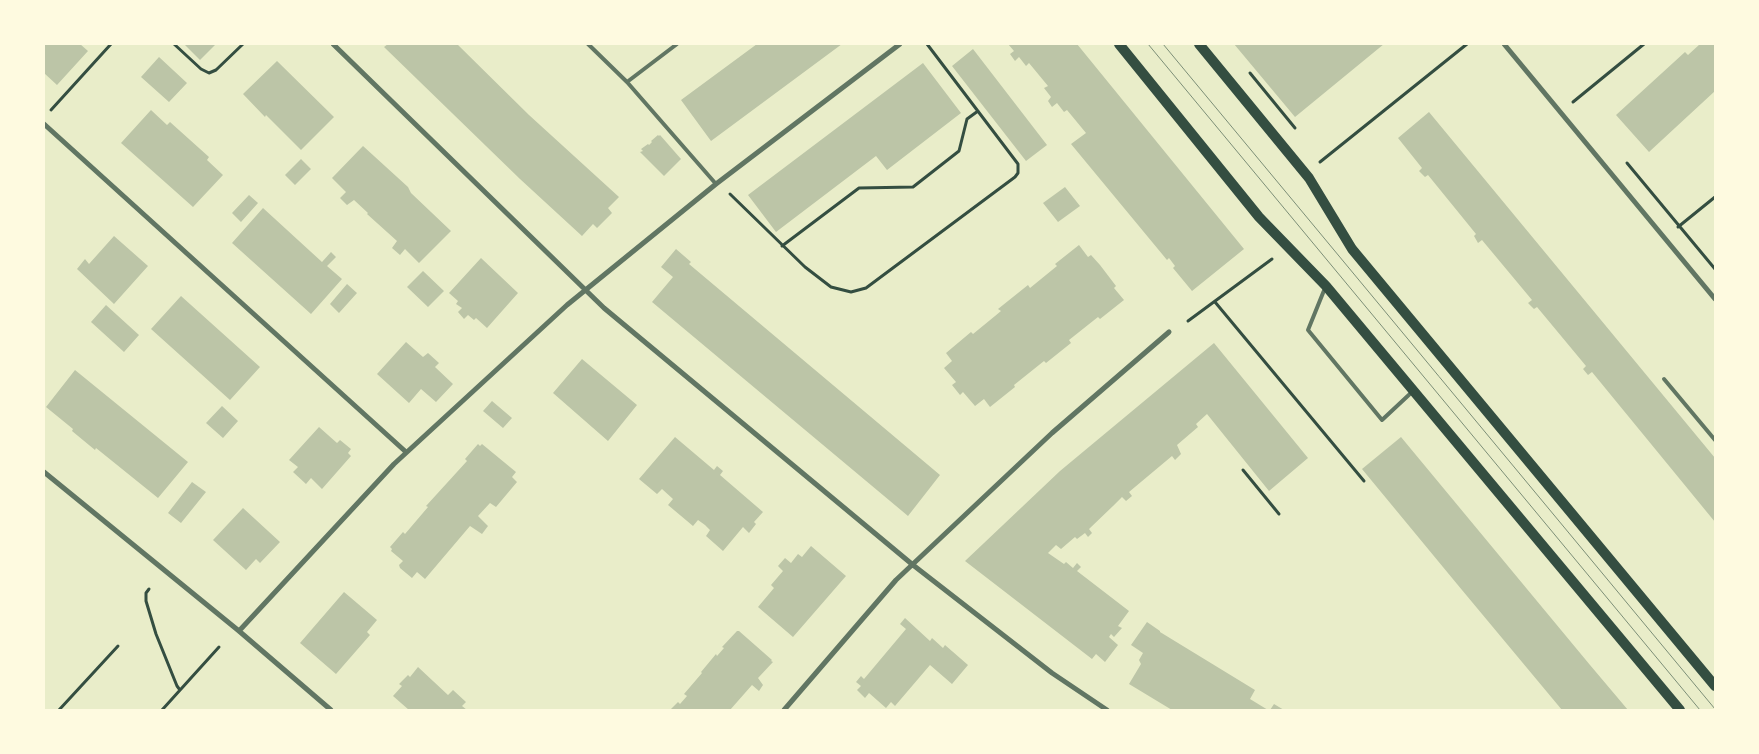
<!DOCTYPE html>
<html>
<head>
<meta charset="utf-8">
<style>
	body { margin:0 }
	#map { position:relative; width:1759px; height:754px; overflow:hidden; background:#e9edc9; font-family:Helvetica,sans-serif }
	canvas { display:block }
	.frame { position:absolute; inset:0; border:45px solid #fefae0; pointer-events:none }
</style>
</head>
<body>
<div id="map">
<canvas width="1759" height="754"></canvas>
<div class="frame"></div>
</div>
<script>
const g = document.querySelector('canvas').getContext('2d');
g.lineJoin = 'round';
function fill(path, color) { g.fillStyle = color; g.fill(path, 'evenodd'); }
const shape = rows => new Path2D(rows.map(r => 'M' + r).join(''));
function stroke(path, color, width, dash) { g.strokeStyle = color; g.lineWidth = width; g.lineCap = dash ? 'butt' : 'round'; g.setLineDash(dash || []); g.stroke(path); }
fill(shape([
	[44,44,80,44,88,51,57,85,44,73],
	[184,44,216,44,200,60],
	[388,44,457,44,529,115,619,197,608,208,612,213,597,228,593,224,582,236,520,179,384,47],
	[757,44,842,44,711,141,681,100],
	[1008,44,1077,44,1244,249,1192,291,1173,268,1175,266,1169,258,1167,260,1071,144,1086,133,1067,110,1064,112,1057,103,1052,107,1048,101,1051,97,1044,88,1048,86,1029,63,1026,66,1019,57,1015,61,1010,54,1014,51],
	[1234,44,1384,44,1295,117],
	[1700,44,1715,44,1715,91,1649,152,1616,115,1685,52,1688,55],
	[973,49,1047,145,1026,161,952,66],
	[159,57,187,83,169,102,141,77],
	[277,61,334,117,301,150,266,115,265,117,243,94],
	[923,63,961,113,887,170,876,156,776,232,748,195],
	[151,110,167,125,170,122,209,157,207,160,223,175,193,207,121,143],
	[1429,112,1715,458,1715,522,1592,372,1588,375,1583,369,1586,366,1537,307,1534,309,1528,303,1532,300,1482,240,1478,243,1474,236,1476,234,1428,175,1425,177,1419,171,1422,168,1398,138],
	[658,135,659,136,660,135,681,159,664,176,640,152,643,151,641,149,648,144,649,145,652,142,651,141],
	[363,146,408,187,411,193,451,231,419,263,405,249,400,255,392,248,397,241,367,214,368,213,354,200,347,205,340,198,346,192,332,178],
	[301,159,311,169,295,185,285,175],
	[1065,187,1080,206,1058,222,1043,203],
	[249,195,258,203,241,222,232,213],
	[263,208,322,262,331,252,336,257,327,266,342,279,311,314,232,243],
	[114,236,148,266,114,304,77,269,85,259,89,264],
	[1079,245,1088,257,1091,255,1100,265,1116,286,1114,288,1124,300,1100,319,1098,317,1069,340,1071,343,1046,363,1044,361,1014,385,1015,387,990,407,984,399,975,406,963,392,960,395,952,385,956,382,944,368,952,361,946,353,971,332,973,334,995,316,1001,311,998,309,1028,285,1030,288,1057,266,1055,264],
	[676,249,691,262,689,264,940,475,908,516,652,302,673,277,661,267],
	[481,258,518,293,487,328,476,318,474,320,468,315,464,319,458,312,462,308,456,304,458,301,449,293],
	[423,271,444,291,428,307,407,287],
	[347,284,357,293,339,313,330,304],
	[181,296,260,367,230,400,151,329],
	[106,305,139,335,124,352,91,322],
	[406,342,423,357,428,353,439,363,435,367,453,384,436,402,421,389,409,403,377,374],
	[1214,343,1308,458,1269,491,1207,414,1196,424,1198,427,1177,445,1181,454,1175,460,1172,456,1129,492,1132,496,1126,501,1122,497,1113,506,1089,529,1092,533,1088,537,1085,533,1077,539,1075,537,1061,549,1056,545,1048,553,1064,564,1066,562,1073,568,1077,563,1081,567,1077,571,1129,611,1118,626,1122,628,1114,637,1111,634,1109,637,1118,645,1105,662,1096,654,1092,659,965,561,1060,471],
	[582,359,637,405,608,441,553,393],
	[75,370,188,462,158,498,96,448,95,450,72,431,73,429,46,407],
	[492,401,512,418,503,428,483,411],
	[222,406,238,421,223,438,206,423],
	[319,427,337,443,340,440,351,449,348,453,351,456,322,489,311,478,306,484,293,472,298,467,289,460],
	[675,437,714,470,717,466,723,471,720,475,763,512,754,522,756,524,749,533,743,527,723,551,706,536,710,530,705,525,698,520,693,526,668,505,673,499,662,489,657,494,639,479],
	[1401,437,1590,665,1628,710,1562,710,1457,584,1362,469],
	[478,444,480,446,482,444,516,472,512,477,517,482,496,507,490,503,478,516,488,526,482,534,470,526,425,579,417,572,412,578,400,568,399,565,403,561,391,551,392,549,390,547,403,532,405,534,428,507,426,506,467,461,465,459],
	[192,482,206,492,181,523,168,513],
	[243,508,280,542,260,563,256,559,246,570,213,540],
	[811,546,846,576,793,637,758,607,774,588,771,585,783,571,778,566,785,558,791,563,798,554,802,557],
	[344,592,377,620,367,632,370,635,336,674,300,643],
	[905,618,930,641,932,638,943,648,945,645,968,665,952,684,930,665,895,706,891,702,886,708,869,693,865,698,857,690,861,686,856,682,861,676,864,679,906,629,900,624],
	[1147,622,1160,631,1160,632,1255,690,1250,699,1268,710,1172,710,1129,684,1141,664,1139,660,1143,653,1131,645],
	[737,631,739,631,772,660,771,661,773,662,758,678,763,685,759,691,752,685,730,710,670,710,678,702,680,704,687,696,684,694,702,673,701,672,716,654,717,656,724,648,722,647],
	[418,667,448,695,453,690,466,702,462,706,467,710,409,710,393,696,402,686,399,684,408,675,410,677],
	[1274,704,1284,710,1270,710]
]), '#bcc5a7');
stroke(shape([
	[174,44,201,69,209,73,216,70,243,44],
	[1250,73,1295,128],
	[1573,102,1644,44],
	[51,110,111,44],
	[1320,162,1467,44],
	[1627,163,1715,269],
	[730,194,805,267,831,287,851,292,866,288,1015,177,1018,173,1018,164,927,44],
	[1678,227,1715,197],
	[782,246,859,188,913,187,959,151,967,119,978,111],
	[1215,302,1364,481],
	[1188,321,1272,259],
	[1243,470,1279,514],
	[149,589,146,593,146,601,156,634,177,686,180,690],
	[59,710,118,646],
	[162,710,219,647]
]), '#344e41', 3);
stroke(shape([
	[588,44,627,82,677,44],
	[627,82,716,184],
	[1325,288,1308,330,1382,420,1412,392],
	[1664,379,1715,440]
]), '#617663', 4);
stroke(shape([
	[333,44,604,308,913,565,1052,673,1107,710],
	[1504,44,1715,299],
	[44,124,406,452],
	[44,472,239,631,331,710],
	[239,631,394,464,567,305,716,184,900,44],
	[784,710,896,580,1052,433,1169,332]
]), '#617663', 5);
stroke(shape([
	[1119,44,1259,217,1326,286,1680,710],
	[1199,44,1309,178,1352,249,1715,686]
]), '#344e41', 10);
stroke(shape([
	[1148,44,1700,710],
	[1163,44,1715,709]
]), '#7c8e77', 1);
</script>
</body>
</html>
